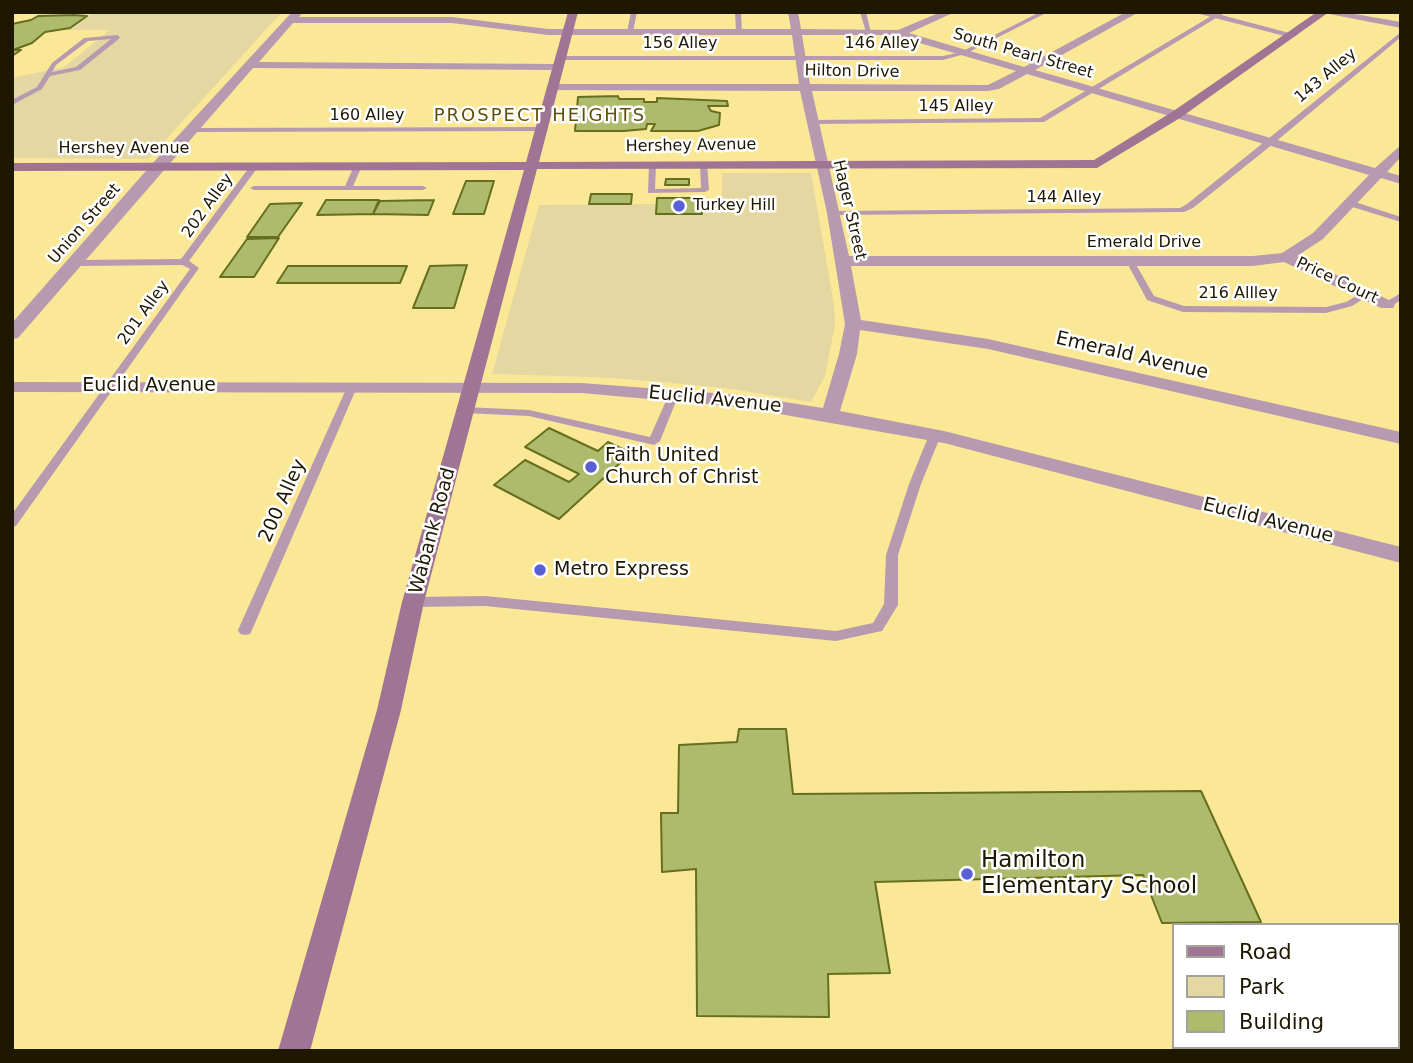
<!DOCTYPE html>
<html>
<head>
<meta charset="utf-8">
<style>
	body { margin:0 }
	#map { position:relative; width:1413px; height:1063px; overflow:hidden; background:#fbe896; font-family:"DejaVu Sans",sans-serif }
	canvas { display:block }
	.frame { position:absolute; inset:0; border:14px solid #1e1801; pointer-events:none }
	.legend { position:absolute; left:1172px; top:923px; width:228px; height:126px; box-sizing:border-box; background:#fff; border:2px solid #a5a399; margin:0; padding:9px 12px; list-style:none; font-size:21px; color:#1e1801 }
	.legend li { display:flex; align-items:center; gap:14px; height:35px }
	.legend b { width:35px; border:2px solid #a5a399 }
</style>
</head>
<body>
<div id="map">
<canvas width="1413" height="1063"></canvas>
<div class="frame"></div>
<ul class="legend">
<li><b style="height:9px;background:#a07495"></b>Road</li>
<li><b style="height:19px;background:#e4d7a2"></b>Park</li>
<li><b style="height:19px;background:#aeba6c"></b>Building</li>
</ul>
</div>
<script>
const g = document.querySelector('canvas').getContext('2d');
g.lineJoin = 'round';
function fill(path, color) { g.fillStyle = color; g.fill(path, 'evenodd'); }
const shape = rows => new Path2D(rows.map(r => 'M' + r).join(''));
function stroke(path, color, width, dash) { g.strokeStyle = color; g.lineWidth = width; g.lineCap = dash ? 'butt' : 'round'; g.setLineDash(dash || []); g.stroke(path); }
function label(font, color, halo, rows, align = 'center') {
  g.font = font + ' "DejaVu Sans",sans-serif'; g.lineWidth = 5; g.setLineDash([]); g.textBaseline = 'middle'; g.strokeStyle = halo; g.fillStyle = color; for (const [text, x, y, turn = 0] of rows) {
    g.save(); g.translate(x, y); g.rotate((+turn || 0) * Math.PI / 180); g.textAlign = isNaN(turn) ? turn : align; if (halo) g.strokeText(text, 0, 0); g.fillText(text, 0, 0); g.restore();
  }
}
fill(shape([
	[93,12,282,12,148,159,12,158,12,78,64,67,110,30,44,30,58,20,83,20],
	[722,173,811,173,834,305,835,325,825,376,811,402,732,389,664,382,594,377,492,374,539,205,656,204,656,215,702,215,704,206,722,205]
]), '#e4d7a2');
const building = shape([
	[73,15,87,16,70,28,45,32,32,43,13,50,21,50,12,56,12,24,31,20,38,16,73,15],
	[618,96,619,99,644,99,644,102,657,102,657,98,727,101,728,106,708,106,711,111,720,113,719,125,698,131,651,131,655,124,647,124,646,129,624,131,575,131,578,97,618,96],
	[666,179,689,179,689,185,665,185,666,179],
	[466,181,494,181,484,214,453,214,466,181],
	[591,194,632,194,631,204,589,204,591,194],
	[657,198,702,198,702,214,656,214,657,198],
	[326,200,379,200,373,214,317,215,326,200],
	[434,200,428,215,373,214,380,201,434,200],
	[302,203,278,237,247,237,270,204,302,203],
	[279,238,254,277,220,277,247,239,279,238],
	[467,265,454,308,413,308,430,266,467,265],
	[288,266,407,266,400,283,277,283,288,266],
	[549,428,598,451,608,442,631,453,559,519,494,485,525,460,569,482,579,474,525,447,549,428],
	[739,729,786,729,793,794,1201,791,1261,922,1162,923,1143,875,875,882,890,973,828,974,829,1017,697,1016,696,869,662,872,661,813,678,813,679,745,737,742,739,729]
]);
fill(building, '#aeba6c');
stroke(building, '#656f1e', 2);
fill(shape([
	[631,12,637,12,633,32,630,34,627,32,631,12],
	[735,12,741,12,742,32,739,34,736,32,735,12],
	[860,12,866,12,871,33,866,32,860,12],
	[1040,12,1048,12,965,54,943,60,559,60,556,58,559,56,943,56,961,52,1040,12],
	[1218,12,1226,12,1044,122,811,124,807,122,811,120,1040,118,1218,12],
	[1401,32,1401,37,1273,144,1193,208,1184,212,834,215,830,213,834,211,1180,208,1187,204,1401,32],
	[118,35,120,38,80,70,50,76,42,89,12,105,12,100,37,87,52,63,84,38,118,35],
	[111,39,76,67,52,72,56,65,88,41,111,39],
	[542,127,546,129,545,131,192,132,188,130,192,128,542,127],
	[649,162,656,164,655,189,701,188,700,164,707,162,709,190,705,192,648,193,649,162],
	[355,164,362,166,353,186,423,186,427,188,423,190,254,190,250,188,254,186,345,186,355,164],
	[251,165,258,167,189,261,199,268,16,526,12,527,12,514,190,269,182,265,77,266,73,263,77,260,181,259,251,165],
	[1346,201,1352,201,1401,217,1401,222,1346,205,1346,201],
	[1130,258,1134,261,1154,296,1184,306,1326,307,1346,302,1363,292,1366,291,1371,294,1352,306,1326,313,1183,312,1147,300,1126,261,1130,258],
	[1401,293,1401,300,1390,307,1384,307,1384,303,1401,293],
	[352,384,357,387,252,630,250,634,245,635,240,634,238,630,347,387,352,384],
	[674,391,679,394,660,441,654,445,529,416,465,413,460,410,465,407,529,410,650,437,669,394,674,391],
	[935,431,941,435,921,484,898,555,898,605,882,631,877,632,836,641,485,606,413,607,408,606,406,602,408,598,413,597,485,596,836,631,873,623,884,604,886,555,909,484,929,435,935,431]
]), '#b89ab0');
fill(shape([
	[292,12,303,12,299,17,452,17,548,29,791,29,788,12,798,12,801,29,898,30,941,12,955,12,909,33,1024,67,1126,12,1139,12,1035,70,1375,168,1401,145,1401,157,1387,172,1401,176,1401,184,1381,178,1323,239,1297,256,1393,302,1395,305,1393,308,1381,308,1284,262,1253,266,851,266,861,320,988,339,1401,432,1401,444,988,349,860,330,857,354,840,411,944,431,1401,547,1401,563,944,443,740,407,581,393,12,392,12,382,581,383,740,395,823,408,839,354,845,324,827,213,800,91,552,90,546,87,552,84,799,84,792,35,548,35,452,23,293,23,259,62,557,64,563,67,557,70,253,68,18,338,12,339,12,323,152,164,292,12],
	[802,35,892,35,1016,71,988,85,810,84,802,35],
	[1027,74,1369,175,1313,233,1282,253,1253,256,849,256,812,91,988,91,999,89,1027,74],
	[1192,12,1210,12,1297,35,1292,38,1192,12],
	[1319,12,1343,12,1401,22,1401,28,1319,12]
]), '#b89ab0');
fill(shape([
	[568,12,578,12,539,162,1094,160,1172,112,1317,12,1329,12,1180,118,1097,168,537,169,424,602,401,710,310,1051,278,1051,377,710,402,602,524,170,12,171,12,163,526,162,568,12]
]), '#a07495');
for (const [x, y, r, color] of [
	[679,206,7,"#585fd7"],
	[591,467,7,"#585fd7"],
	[540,570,7,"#585fd7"],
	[967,874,7,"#585fd7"]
]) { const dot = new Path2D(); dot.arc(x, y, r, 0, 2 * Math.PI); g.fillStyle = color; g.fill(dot); stroke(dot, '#fff', 2.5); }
label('16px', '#1e1801', '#fff', [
	["156 Alley",680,44],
	["146 Alley",882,44],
	["South Pearl Street",1023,54,16],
	["Hilton Drive",852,72,1],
	["143 Alley",1326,76,-40],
	["145 Alley",956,107],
	["160 Alley",367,116],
	["Hershey Avenue",691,146,-1],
	["Hershey Avenue",124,149],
	["144 Alley",1064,198],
	["202 Alley",208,206,-54],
	["Hager Street",849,210,77],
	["Union Street",85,224,-49],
	["Emerald Drive",1144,243],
	["Price Court",1337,281,25],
	["216 Allley",1238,294],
	["201 Alley",144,313,-54]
]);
label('16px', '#1e1801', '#fff', [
	["Turkey Hill",693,206]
], 'left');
g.letterSpacing = '2px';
label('18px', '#5e4f0d', '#fff', [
	["PROSPECT HEIGHTS",540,116]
]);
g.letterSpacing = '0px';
label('19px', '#1e1801', '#fff', [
	["Emerald Avenue",1132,356,13],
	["Euclid Avenue",149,386],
	["Euclid Avenue",715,400,6],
	["200 Alley",283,501,-66],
	["Euclid Avenue",1268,521,14],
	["Wabank Road",433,531,-75]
]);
label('19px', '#1e1801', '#fff', [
	["Faith United",605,456],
	["Church of Christ",605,478],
	["Metro Express",554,570]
], 'left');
label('23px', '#1e1801', '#fff', [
	["Hamilton",981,861],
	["Elementary School",981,887]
], 'left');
</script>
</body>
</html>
